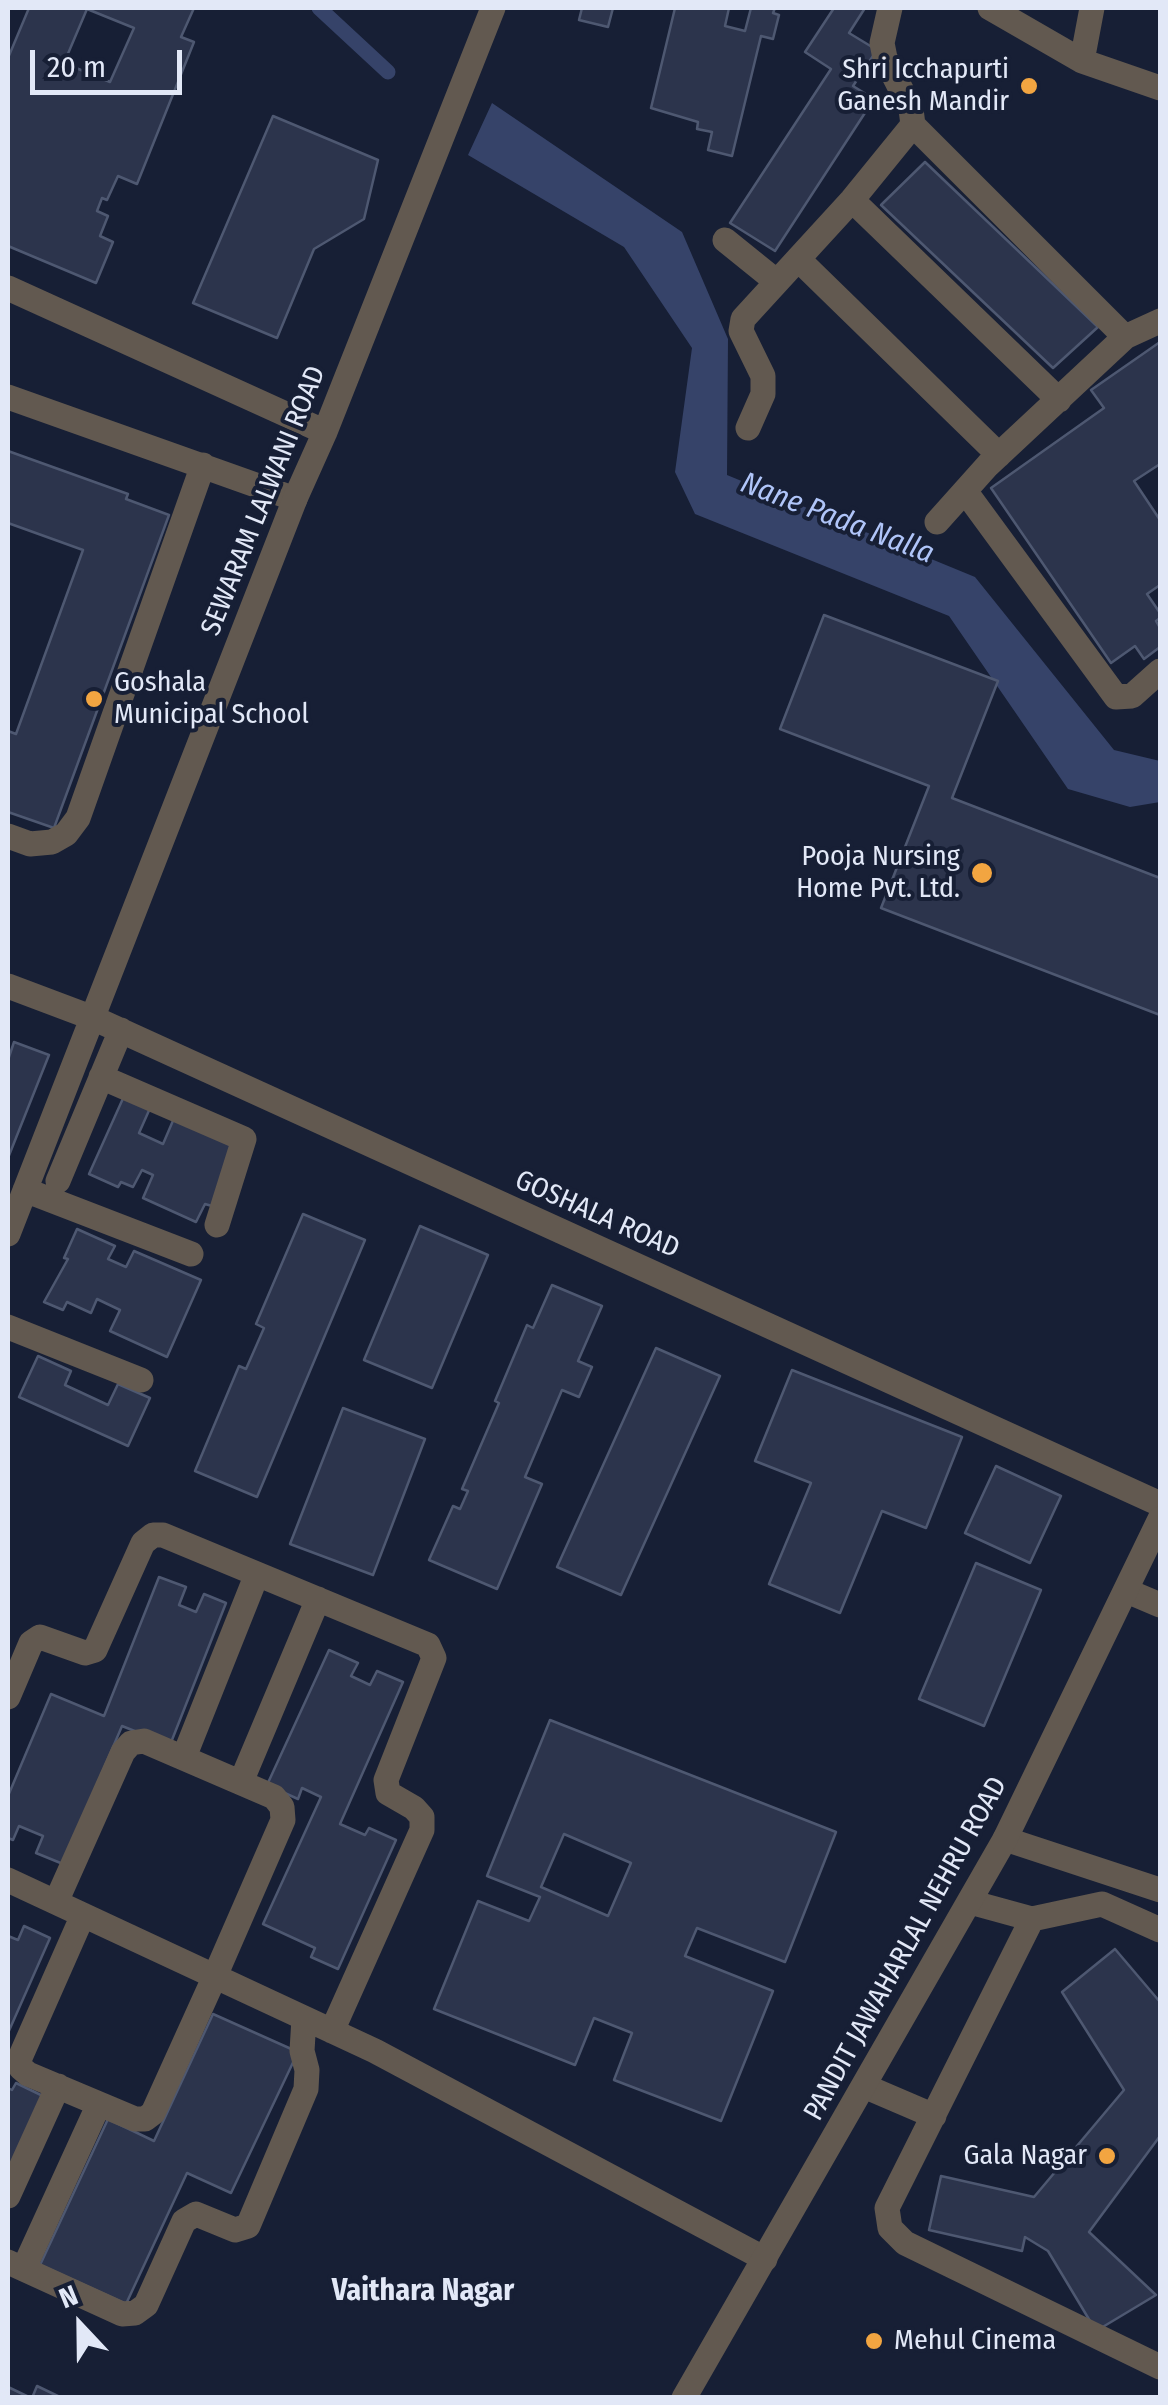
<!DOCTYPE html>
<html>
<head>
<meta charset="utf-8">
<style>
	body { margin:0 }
	#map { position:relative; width:1168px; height:2405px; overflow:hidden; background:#171f35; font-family:"Fira Sans Condensed",sans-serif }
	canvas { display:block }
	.frame { position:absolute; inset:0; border:10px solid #e2e8f7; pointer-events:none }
	.north { position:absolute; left:30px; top:2275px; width:100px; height:100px; -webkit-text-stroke:8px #171f35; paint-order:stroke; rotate:338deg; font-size:28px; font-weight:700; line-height:40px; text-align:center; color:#e2e8f7 }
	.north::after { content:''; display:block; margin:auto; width:35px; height:45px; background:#e2e8f7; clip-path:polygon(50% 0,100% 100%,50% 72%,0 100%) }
	.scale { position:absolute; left:30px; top:50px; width:152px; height:45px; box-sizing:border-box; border:5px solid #e2e8f7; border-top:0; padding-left:12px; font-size:30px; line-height:35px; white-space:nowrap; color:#e2e8f7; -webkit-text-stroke:8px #171f35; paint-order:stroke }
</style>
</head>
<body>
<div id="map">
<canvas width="1168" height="2405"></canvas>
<div class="frame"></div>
<div class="north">N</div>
<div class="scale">20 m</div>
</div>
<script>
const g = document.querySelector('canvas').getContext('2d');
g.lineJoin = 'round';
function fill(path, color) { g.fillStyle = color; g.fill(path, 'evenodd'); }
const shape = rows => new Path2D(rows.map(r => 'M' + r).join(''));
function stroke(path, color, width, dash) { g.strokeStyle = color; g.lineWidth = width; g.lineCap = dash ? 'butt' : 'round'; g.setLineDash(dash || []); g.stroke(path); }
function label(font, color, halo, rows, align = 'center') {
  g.font = font + ' "Fira Sans Condensed",sans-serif'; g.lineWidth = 8; g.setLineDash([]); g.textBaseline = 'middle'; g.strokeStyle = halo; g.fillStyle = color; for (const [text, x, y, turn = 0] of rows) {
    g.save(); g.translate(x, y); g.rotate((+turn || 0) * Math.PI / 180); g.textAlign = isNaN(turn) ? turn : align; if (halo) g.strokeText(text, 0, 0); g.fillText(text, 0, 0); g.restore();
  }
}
fill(shape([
	[492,103,682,232,728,339,727,475,975,577,1114,750,1160,761,1160,802,1130,807,1068,789,949,616,695,514,675,472,692,348,624,247,468,155]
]), '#364369');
stroke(shape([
	[319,8,388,72]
]), '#364369', 15);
const building = shape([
	[29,8,194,8,181,37,194,42,137,184,118,176,107,200,102,198,97,211,108,216,100,236,113,242,96,283,8,246,8,58,29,8],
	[87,9,134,28,110,82,64,63,87,9],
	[582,8,613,8,608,27,579,20,582,8],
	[675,8,729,8,725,26,745,31,751,8,775,8,773,13,779,15,773,39,761,36,732,156,708,150,712,132,697,129,698,122,651,108,675,8],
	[834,8,865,8,849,33,877,50,853,86,874,99,775,251,730,223,831,69,805,52,834,8],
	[273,116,378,160,364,219,314,249,277,338,193,303,273,116],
	[925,162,1098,327,1053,368,881,205,925,162],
	[1160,342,1160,464,1134,481,1160,520,1160,585,1147,594,1160,613,1160,618,1156,621,1160,628,1160,647,1144,659,1135,646,1111,663,991,488,1104,408,1091,390,1160,342],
	[8,451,128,494,126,499,169,515,54,828,8,812,8,731,16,734,83,550,8,523,8,451],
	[824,615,998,681,952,798,1160,878,1160,1015,881,908,929,786,780,729,824,615],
	[14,1042,49,1055,8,1158,8,1060,14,1042],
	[125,1094,151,1106,139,1133,163,1144,175,1116,239,1145,212,1206,205,1204,196,1222,143,1198,153,1175,142,1170,133,1187,121,1182,118,1187,89,1174,125,1094],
	[303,1214,365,1240,257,1497,195,1471,239,1366,246,1369,264,1328,256,1324,303,1214],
	[420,1226,488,1255,432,1388,364,1360,420,1226],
	[77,1229,115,1246,108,1259,126,1267,134,1251,201,1280,167,1357,110,1331,120,1310,97,1299,91,1313,67,1302,63,1310,44,1302,68,1259,64,1258,77,1229],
	[552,1285,602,1306,578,1361,592,1367,579,1397,562,1390,525,1477,542,1484,497,1589,429,1560,453,1506,460,1509,468,1491,462,1489,499,1403,495,1401,527,1325,533,1328,552,1285],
	[656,1348,720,1376,621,1595,557,1567,656,1348],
	[38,1356,71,1371,65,1385,108,1405,118,1384,150,1398,128,1446,19,1397,38,1356],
	[792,1370,962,1437,926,1528,882,1511,840,1613,769,1584,811,1483,755,1461,792,1370],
	[343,1408,425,1439,373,1575,290,1544,343,1408],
	[996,1466,1061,1496,1030,1563,965,1533,996,1466],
	[976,1563,1041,1590,984,1726,919,1699,976,1563],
	[159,1577,186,1587,179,1605,196,1612,204,1594,226,1603,170,1745,122,1726,63,1864,36,1853,43,1836,19,1826,13,1840,8,1838,8,1796,51,1694,104,1716,159,1577],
	[329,1650,358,1663,351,1676,370,1685,377,1671,403,1682,340,1824,365,1835,369,1828,396,1840,338,1969,311,1957,315,1948,263,1924,321,1797,302,1788,298,1799,267,1785,329,1650],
	[550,1720,836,1832,785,1962,697,1928,685,1956,773,1991,721,2121,614,2080,632,2033,594,2018,575,2065,434,2009,478,1901,529,1921,540,1897,487,1876,550,1720],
	[564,1834,631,1863,608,1916,541,1887,564,1834],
	[24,1926,50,1938,8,2033,8,1936,18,1940,24,1926],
	[1115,1949,1160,2002,1160,2136,1089,2232,1156,2295,1096,2331,1048,2251,1025,2237,1022,2251,929,2230,941,2176,1034,2197,1124,2090,1062,1992,1115,1949],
	[213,2014,298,2052,231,2193,187,2173,126,2304,40,2265,108,2119,154,2141,213,2014],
	[16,2083,43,2096,8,2175,8,2088,12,2090,16,2083],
	[37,2386,62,2398,32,2398,37,2386],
	[8,2387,31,2398,8,2398,8,2387]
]);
fill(building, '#2c344c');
stroke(building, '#4e5871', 2.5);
stroke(shape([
	[8,397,295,499],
	[8,836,30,844,52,842,66,834,78,818,203,465]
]), '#625950', 25);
stroke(shape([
	[990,8,1082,61,1160,88],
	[1082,61,1092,8],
	[913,125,1125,337],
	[852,200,1059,400],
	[725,240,777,282],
	[798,259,999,455],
	[8,288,325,432],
	[748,428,763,394,763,376,741,331,743,319,852,200,913,125,911,109,885,58,882,43,890,8],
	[965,491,1116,697,1132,696,1160,671],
	[937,522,988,465,1125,337,1160,321],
	[8,986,93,1018,1160,1504],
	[101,1077,244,1139,217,1225],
	[58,1181,121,1030],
	[25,1190,191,1254],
	[8,1234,295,499,325,432,493,8],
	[8,1327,141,1380],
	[1127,1591,1160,1605],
	[8,1697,31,1643,40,1637,85,1653,95,1650,143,1543,153,1535,163,1535,428,1645,434,1658,386,1780,388,1793,414,1808,422,1817,422,1830,332,2031],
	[184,1757,257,1574],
	[241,1782,318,1599],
	[1005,1839,1160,1890],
	[8,1880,375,2051,765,2259],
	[56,1902,123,1752,131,1743,144,1741,274,1797,282,1807,283,1820,215,1976,153,2113,145,2119,135,2119,28,2074,21,2068,19,2060,83,1915],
	[970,1902,1032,1919,1102,1904,1160,1930],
	[1032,1919,887,2208,890,2228,905,2243,1160,2367],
	[864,2086,934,2116],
	[8,2196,58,2086],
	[8,2262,122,2314,135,2313,146,2305,184,2221,196,2214,235,2230,248,2226,306,2089,307,2070,302,2051,304,2018],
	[24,2268,99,2104]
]), '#625950', 25);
stroke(shape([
	[684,2398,1005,1839,1160,1519]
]), '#625950', 25);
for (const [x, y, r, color] of [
	[1029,86,10,"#f2a541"],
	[94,699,10,"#f2a541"],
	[982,873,12,"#f2a541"],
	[1107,2156,10,"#f2a541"],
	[874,2341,10,"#f2a541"]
]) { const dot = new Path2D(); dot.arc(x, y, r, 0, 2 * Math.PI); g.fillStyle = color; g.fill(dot); stroke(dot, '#171f35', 4); }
label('28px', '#e2e8f7', '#171f35', [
	["Shri Icchapurti",1009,70],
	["Ganesh Mandir",1009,102],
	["Goshala",114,683,"left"],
	["Municipal School",114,715,"left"],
	["Pooja Nursing",960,857],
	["Home Pvt. Ltd.",960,889],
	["Gala Nagar",1087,2156],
	["Mehul Cinema",894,2341,"left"]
], 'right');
label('28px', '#e2e8f7', '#171f35', [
	["SEWARAM LALWANI ROAD",264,501,-68],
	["GOSHALA ROAD",597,1215,24],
	["PANDIT JAWAHARLAL NEHRU ROAD",906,1949,-61]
]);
label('italic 30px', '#b0c5f9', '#171f35', [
	["Nane Pada Nalla",837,519,21]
]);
label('bold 30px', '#e2e8f7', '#171f35', [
	["Vaithara Nagar",423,2292]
]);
</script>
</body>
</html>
